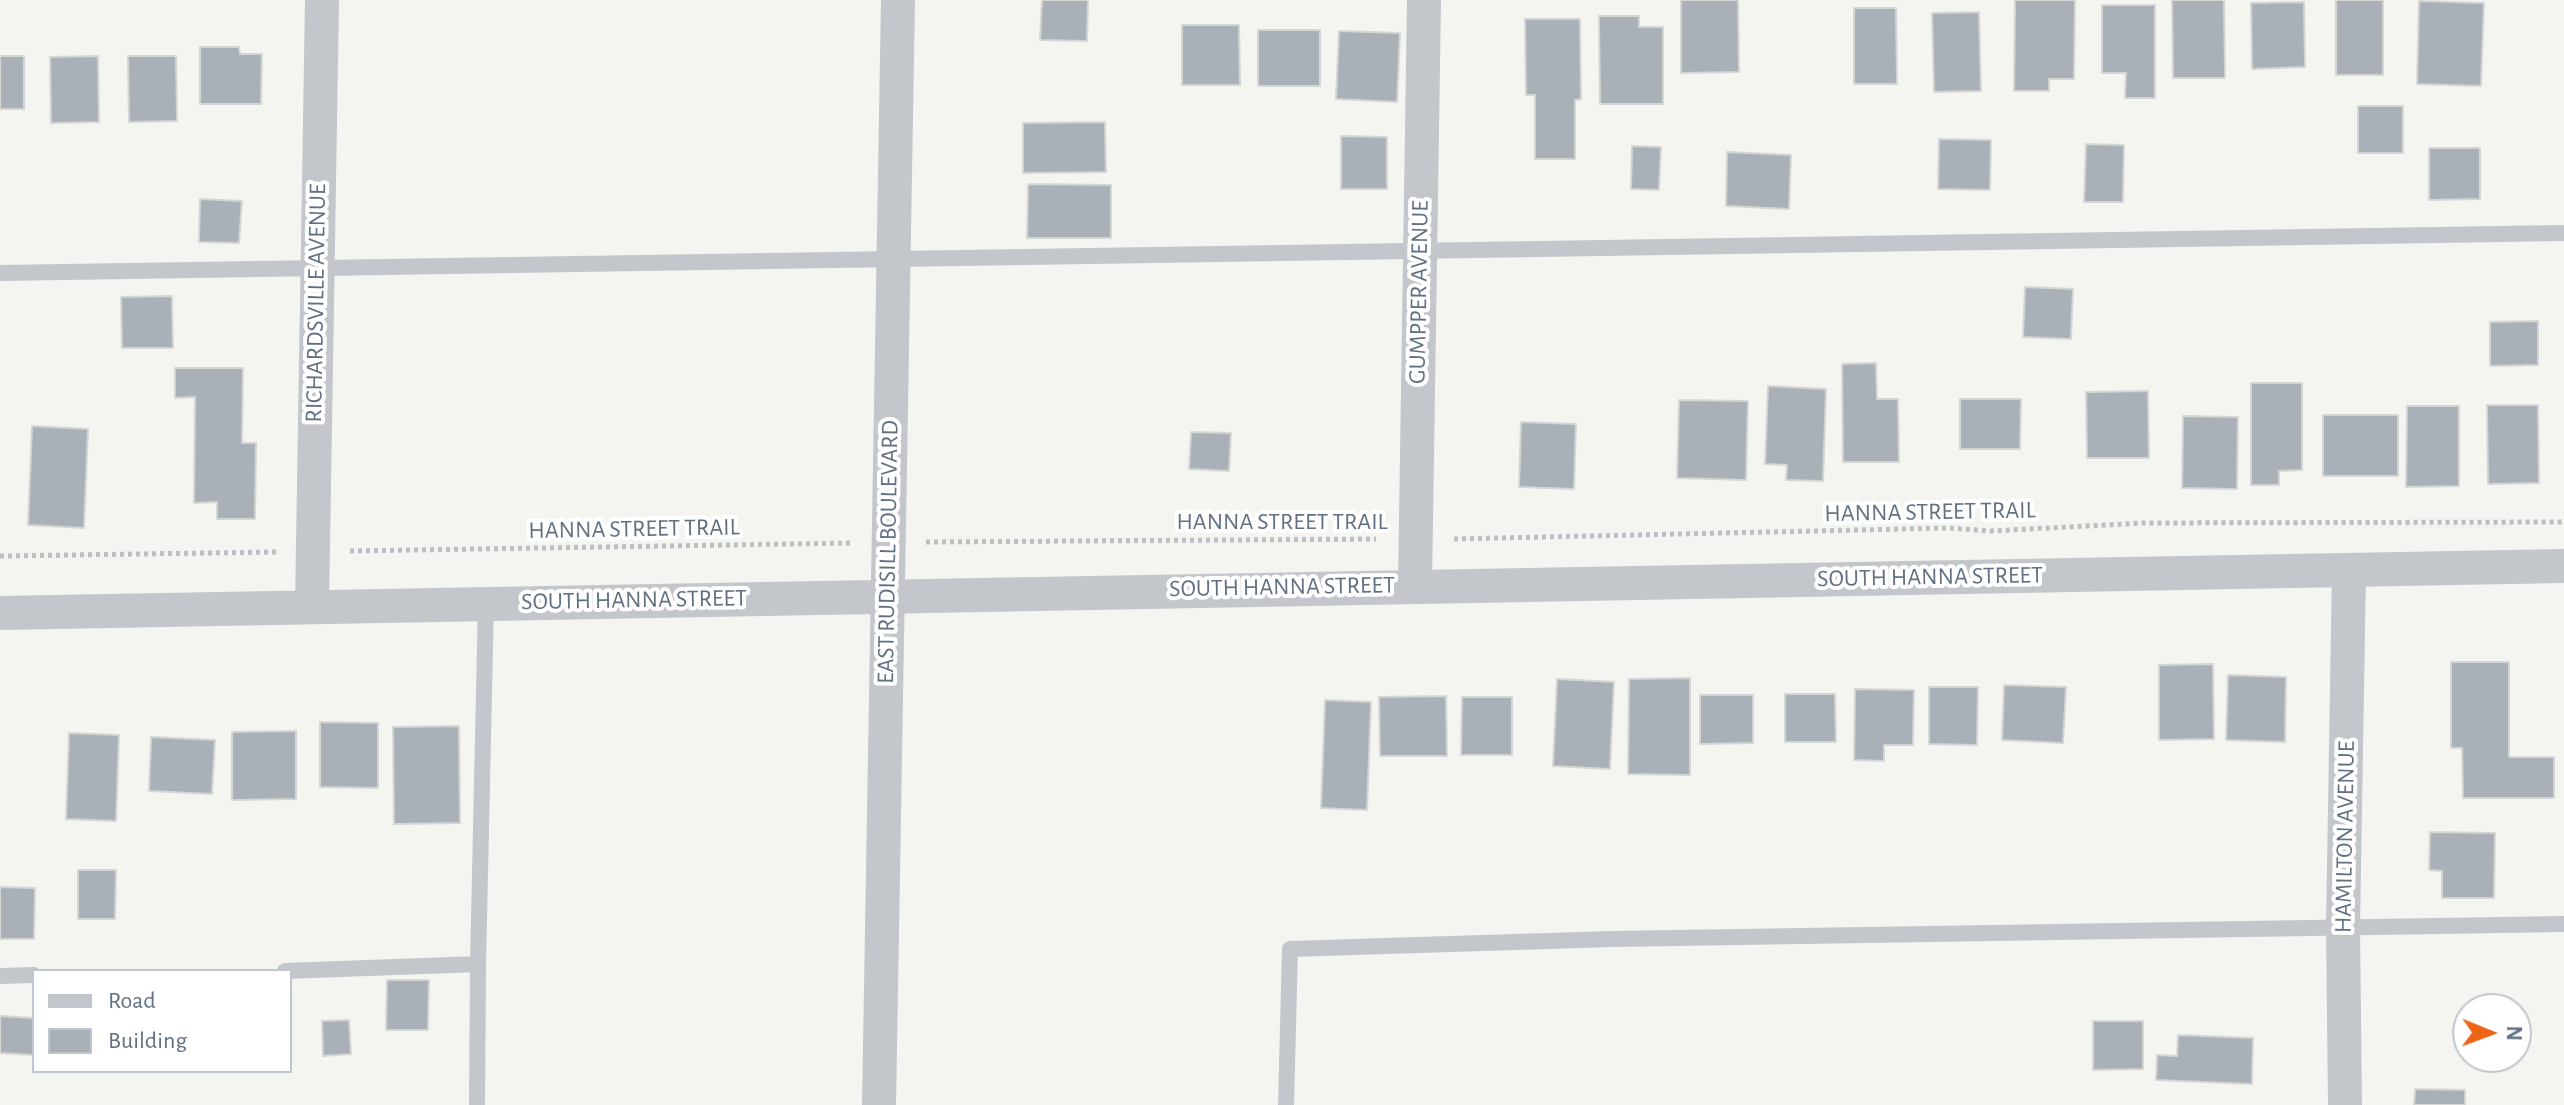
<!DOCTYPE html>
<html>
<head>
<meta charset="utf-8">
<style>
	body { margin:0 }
	#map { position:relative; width:2564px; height:1105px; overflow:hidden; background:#f4f4f0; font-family:"Alegreya Sans",sans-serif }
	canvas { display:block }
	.legend { position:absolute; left:32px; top:969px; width:260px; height:104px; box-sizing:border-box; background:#fff; border:2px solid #c0c6cd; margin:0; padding:10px 14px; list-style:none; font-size:24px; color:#617083 }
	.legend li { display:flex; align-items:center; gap:16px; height:40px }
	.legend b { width:40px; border:2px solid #c0c6cd }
	.north { position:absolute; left:2452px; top:993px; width:80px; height:80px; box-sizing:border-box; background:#fff; border:2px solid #c0c6cd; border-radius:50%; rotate:91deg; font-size:22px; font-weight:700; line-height:32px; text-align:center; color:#617083 }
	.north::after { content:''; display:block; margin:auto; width:28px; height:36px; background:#ed6417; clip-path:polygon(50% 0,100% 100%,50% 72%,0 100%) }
</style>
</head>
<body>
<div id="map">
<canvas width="2564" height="1105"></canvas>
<ul class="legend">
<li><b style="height:10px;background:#c3c6ca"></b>Road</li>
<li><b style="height:22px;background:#a9b0b7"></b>Building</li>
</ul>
<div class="north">N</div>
</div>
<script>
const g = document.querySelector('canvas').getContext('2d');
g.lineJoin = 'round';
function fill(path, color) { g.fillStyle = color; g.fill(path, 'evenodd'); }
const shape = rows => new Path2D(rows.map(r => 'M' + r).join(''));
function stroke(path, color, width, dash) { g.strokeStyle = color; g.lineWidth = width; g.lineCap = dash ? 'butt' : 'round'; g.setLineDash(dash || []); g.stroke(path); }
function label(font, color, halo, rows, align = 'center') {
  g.font = font + ' "Alegreya Sans",sans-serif'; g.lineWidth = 8; g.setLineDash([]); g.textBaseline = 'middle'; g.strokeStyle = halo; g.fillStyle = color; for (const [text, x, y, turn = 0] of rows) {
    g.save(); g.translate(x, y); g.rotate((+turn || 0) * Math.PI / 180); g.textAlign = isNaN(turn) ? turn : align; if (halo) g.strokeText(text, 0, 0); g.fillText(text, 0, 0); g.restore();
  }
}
const building = shape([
	[1042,0,1088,0,1087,41,1040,40,1042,0],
	[1681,0,1738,0,1739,72,1681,73,1681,0],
	[2015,0,2075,0,2074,79,2049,79,2049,91,2014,91,2015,0],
	[2172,0,2224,0,2225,78,2173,78,2172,0],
	[2336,0,2383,0,2383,75,2336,75,2336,0],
	[2419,1,2484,3,2481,86,2417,84,2419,1],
	[2304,2,2305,67,2252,69,2251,3,2304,2],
	[2102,5,2155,5,2155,98,2125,98,2126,73,2102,73,2102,5],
	[1854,8,1896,8,1897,84,1854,84,1854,8],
	[1979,12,1981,91,1934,92,1932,13,1979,12],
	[1599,16,1639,16,1639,27,1663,27,1663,104,1600,104,1599,16],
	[1525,19,1580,19,1581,99,1575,100,1575,159,1535,159,1535,95,1526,95,1525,19],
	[1182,25,1239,25,1240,85,1182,85,1182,25],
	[1258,30,1320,30,1320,86,1258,86,1258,30],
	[1339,31,1400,33,1397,102,1336,99,1339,31],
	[200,47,239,47,240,54,262,54,261,104,200,104,200,47],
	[0,56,24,56,24,109,0,109,0,56],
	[98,56,99,122,51,123,50,57,98,56],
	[128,56,176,56,177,121,129,122,128,56],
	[2358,106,2403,106,2403,153,2358,153,2358,106],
	[1105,122,1106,172,1023,173,1023,123,1105,122],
	[1341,136,1387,137,1387,189,1341,189,1341,136],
	[1939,139,1991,140,1990,190,1938,189,1939,139],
	[2086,144,2124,145,2123,202,2084,202,2086,144],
	[1632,146,1661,147,1659,190,1631,189,1632,146],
	[2429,148,2480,148,2480,199,2429,200,2429,148],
	[1727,152,1791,155,1789,209,1726,206,1727,152],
	[1028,184,1111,185,1111,238,1027,238,1028,184],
	[200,199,242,201,239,243,199,242,200,199],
	[2025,287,2073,289,2071,339,2023,337,2025,287],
	[172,296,173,348,122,348,121,297,172,296],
	[2538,321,2538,365,2490,366,2490,322,2538,321],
	[1876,363,1877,399,1898,399,1899,462,1843,462,1842,364,1876,363],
	[175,368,243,368,242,443,256,443,255,519,217,519,217,502,194,503,195,397,175,398,175,368],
	[2251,383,2302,383,2302,470,2279,471,2279,485,2251,485,2251,383],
	[1768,386,1826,389,1823,481,1786,480,1787,465,1765,464,1768,386],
	[2148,391,2149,458,2087,458,2086,392,2148,391],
	[1960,399,2021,399,2020,449,1960,449,1960,399],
	[1679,400,1748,401,1746,480,1677,478,1679,400],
	[2487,405,2538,405,2539,483,2488,484,2487,405],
	[2407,406,2459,406,2459,486,2406,487,2407,406],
	[2323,415,2398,415,2398,476,2323,476,2323,415],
	[2183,416,2238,417,2237,489,2182,488,2183,416],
	[1521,422,1576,424,1574,489,1519,487,1521,422],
	[32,426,88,429,84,528,28,525,32,426],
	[1191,432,1231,433,1229,471,1189,469,1191,432],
	[2451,662,2509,662,2509,757,2554,757,2554,798,2463,798,2462,748,2451,748,2451,662],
	[2213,664,2214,739,2159,740,2159,665,2213,664],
	[2228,675,2286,677,2285,742,2226,740,2228,675],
	[1690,678,1690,775,1628,774,1629,679,1690,678],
	[1557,679,1614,682,1610,769,1553,766,1557,679],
	[2004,685,2066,687,2063,743,2002,740,2004,685],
	[1929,687,1978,687,1977,745,1929,744,1929,687],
	[1855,689,1914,690,1913,745,1884,745,1884,761,1854,760,1855,689],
	[1785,694,1835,694,1836,742,1785,742,1785,694],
	[1700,695,1753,695,1753,743,1700,744,1700,695],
	[1446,696,1447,756,1380,756,1379,697,1446,696],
	[1462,697,1512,697,1512,755,1461,755,1462,697],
	[1325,700,1371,702,1367,810,1321,808,1325,700],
	[320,722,378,723,378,788,320,787,320,722],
	[459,726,460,823,394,824,393,727,459,726],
	[296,731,296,799,232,800,232,732,296,731],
	[69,733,119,735,116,821,66,819,69,733],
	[151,737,215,740,212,794,149,791,151,737],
	[2430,832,2495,833,2494,898,2442,898,2442,871,2429,870,2430,832],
	[78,870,116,870,115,919,78,919,78,870],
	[0,887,35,888,34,939,0,939,0,887],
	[387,980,429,980,428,1030,386,1030,387,980],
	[0,1016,34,1018,34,1055,0,1053,0,1016],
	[349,1020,351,1054,323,1056,322,1021,349,1020],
	[2093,1021,2143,1021,2143,1069,2093,1070,2093,1021],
	[2178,1035,2253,1038,2252,1084,2156,1080,2157,1055,2177,1056,2178,1035],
	[2415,1089,2465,1090,2465,1105,2414,1105,2415,1089]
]);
fill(building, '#a9b0b7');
stroke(building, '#d5d5d3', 2);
stroke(shape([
	[1454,539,1948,528,1991,531,2144,523,2564,522],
	[926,542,1376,539],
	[350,551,852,543],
	[0,556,276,552]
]), '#bdbec1', 5, [4, 4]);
stroke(shape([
	[0,273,2564,233],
	[285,971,478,964,486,602],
	[0,976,34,975],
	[477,1105,478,964],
	[1286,1105,1290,949,1612,939,2564,924]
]), '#c3c6ca', 16);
stroke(shape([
	[1415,585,1424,0],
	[312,606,322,0],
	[0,613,2564,566],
	[879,1105,898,0],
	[2345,1105,2343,927,2349,570]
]), '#c3c6ca', 34);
label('24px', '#617083', '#fff', [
	["GUMPPER AVENUE",1419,292,-89],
	["RICHARDSVILLE AVENUE",316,303,-89],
	["HANNA STREET TRAIL",1930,512,-1],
	["HANNA STREET TRAIL",1282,522],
	["HANNA STREET TRAIL",634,529,-1],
	["EAST RUDISILL BOULEVARD",888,552,-89],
	["SOUTH HANNA STREET",1930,577,-1],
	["SOUTH HANNA STREET",1282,587,-1],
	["SOUTH HANNA STREET",634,600,-1],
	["HAMILTON AVENUE",2345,837,-89]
]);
</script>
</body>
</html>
